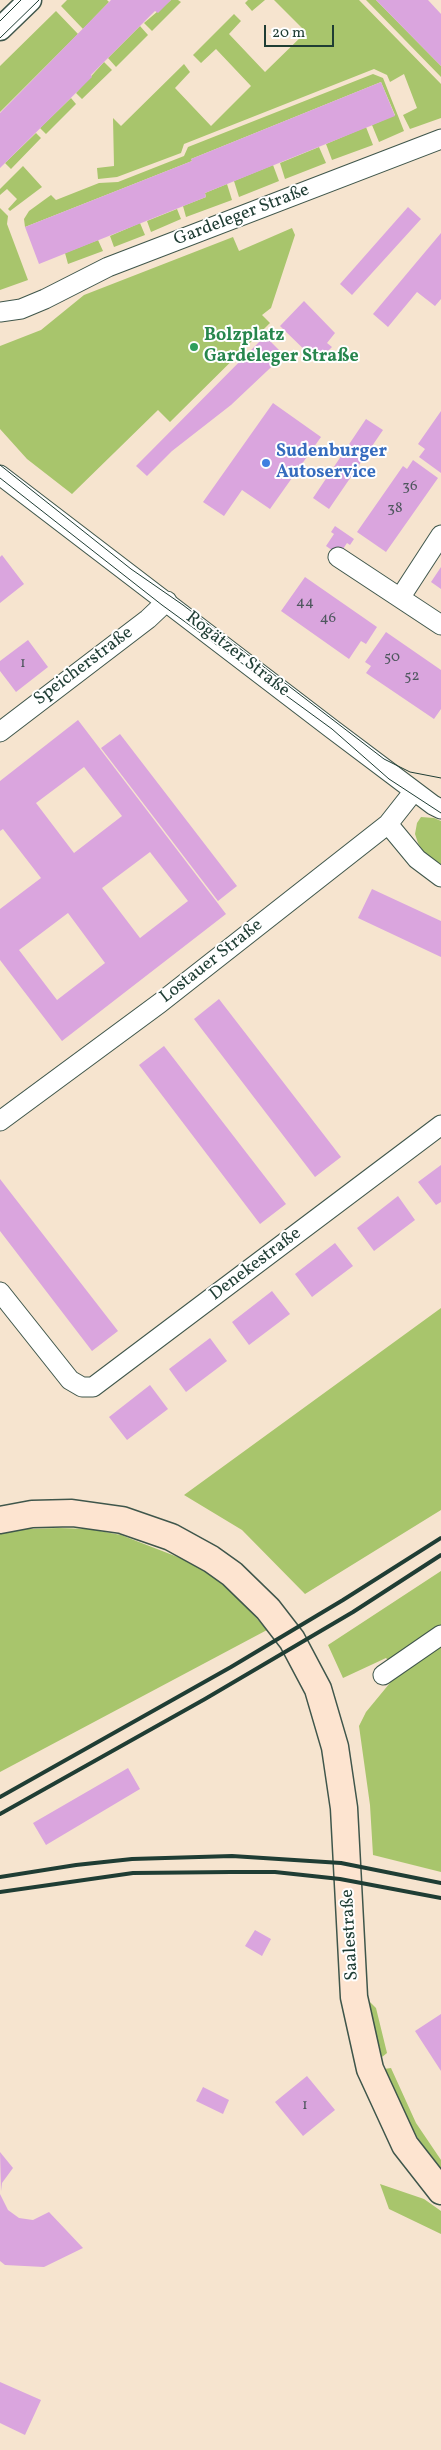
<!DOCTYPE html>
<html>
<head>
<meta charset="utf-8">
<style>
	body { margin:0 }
	#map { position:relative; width:441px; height:2450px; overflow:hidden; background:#f6e4cf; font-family:Vollkorn,serif }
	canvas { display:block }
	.scale { position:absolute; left:264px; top:25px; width:70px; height:22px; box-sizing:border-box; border:2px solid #1f3d34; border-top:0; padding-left:6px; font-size:15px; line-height:18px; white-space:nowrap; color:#1f3d34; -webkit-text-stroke:4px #fff; paint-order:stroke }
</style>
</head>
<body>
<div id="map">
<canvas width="441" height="2450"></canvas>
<div class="scale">20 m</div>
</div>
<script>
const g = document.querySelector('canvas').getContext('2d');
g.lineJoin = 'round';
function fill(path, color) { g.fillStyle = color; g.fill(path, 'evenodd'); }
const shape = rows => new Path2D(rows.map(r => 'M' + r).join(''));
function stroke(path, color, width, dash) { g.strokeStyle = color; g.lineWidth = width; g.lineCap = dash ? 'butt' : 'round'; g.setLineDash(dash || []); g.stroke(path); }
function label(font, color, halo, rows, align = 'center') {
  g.font = font + ' Vollkorn,serif'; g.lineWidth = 4; g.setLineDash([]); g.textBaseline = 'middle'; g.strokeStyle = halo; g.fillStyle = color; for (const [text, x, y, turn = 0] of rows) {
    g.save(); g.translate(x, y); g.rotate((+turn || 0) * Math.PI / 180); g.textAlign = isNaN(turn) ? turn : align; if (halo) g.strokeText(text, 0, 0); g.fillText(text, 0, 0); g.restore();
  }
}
fill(shape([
	[67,0,107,0,109,2,83,29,61,6],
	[171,0,178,0,181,2,152,31,144,23],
	[248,0,265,0,252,11,245,3],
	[274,0,359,0,441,84,441,118,410,129,403,115,417,108,404,74,390,82,387,75,374,69,184,144,181,153,117,177,98,179,97,168,114,166,113,118,121,126,184,64,190,72,175,88,211,126,251,86,216,49,201,63,193,55,234,14,241,21,229,34,265,72,306,32],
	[366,0,376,0,441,66,441,77],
	[56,11,78,34,0,112,0,66],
	[140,26,148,35,116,67,108,58],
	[104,62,112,70,82,99,76,93],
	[373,74,383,78,404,131,379,142,372,125,395,115,381,82,191,159,192,161,25,227,24,219,29,211,51,195,56,200,99,183,118,182,184,156,188,147],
	[71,98,76,104,46,134,40,128],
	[366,127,373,145,332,160,326,144],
	[36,133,41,138,11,169,5,163],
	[319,147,326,163,285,179,280,163],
	[273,165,279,181,239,197,234,181],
	[23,166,42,187,10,211,8,209,17,199,7,189,0,195,0,189],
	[227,184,232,200,186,217,183,206,206,197,205,193],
	[0,208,8,216,7,224,28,280,0,290],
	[177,209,181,219,151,232,147,221],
	[140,223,145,235,114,247,110,236],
	[292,228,295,235,271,308,262,315,270,323,170,422,158,410,72,494,27,459,0,429,0,346,41,330,84,295,233,237,239,251],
	[98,240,103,251,68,264,65,253],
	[421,817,434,818,441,821,441,866,424,853,418,843,415,834,417,823],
	[441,1308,441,1510,305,1594,242,1530,184,1495],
	[59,1528,89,1529,121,1535,188,1561,216,1579,244,1604,267,1630,0,1772,0,1534,27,1529],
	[441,1571,441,1872,373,1855,370,1805,359,1726,366,1712,399,1672,386,1658,343,1678,328,1645],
	[367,1999,376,2008,387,2053,382,2057],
	[391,2068,416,2123,441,2160,441,2170,407,2123,384,2069],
	[380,2184,424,2199,441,2211,441,2234,389,2209]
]), '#a8c56c');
fill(shape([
	[111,0,171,0,158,13,155,11,91,75,92,77,0,168,0,113],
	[376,0,428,0,441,14,441,66],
	[381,82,395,116,205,193,206,197,39,264,25,227,192,161,191,159],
	[408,207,421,219,352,295,340,284],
	[441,233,441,299,435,306,417,292,388,327,373,314],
	[304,301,335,333,327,343,332,347,317,362,280,326],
	[265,336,284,355,231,405,172,451,147,476,136,466],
	[273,403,321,437,270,509,242,490,224,516,203,502],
	[441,411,441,473,419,457,425,449,418,444],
	[366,419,383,430,329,509,313,498],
	[413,460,438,478,386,552,357,532,403,466,407,469],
	[335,526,354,539,350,545,347,543,339,555,326,546,334,534,331,532],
	[2,555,24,584,0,603,0,557],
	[441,567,441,589,431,582],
	[305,577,377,627,366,644,361,641,349,659,281,611],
	[386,632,441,670,441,709,434,719,366,673,371,666,365,662],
	[28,640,48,667,16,692,0,671,0,661],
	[78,720,226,914,62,1041,0,960,0,909,41,878,3,829,0,831,0,781],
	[84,767,122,816,74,853,36,803],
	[150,852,188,901,140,938,102,888],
	[68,913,105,963,57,1000,19,950],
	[120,734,237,886,218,901,101,748],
	[372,889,441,921,441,957,358,918],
	[219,999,341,1157,315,1177,194,1019],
	[164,1046,286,1204,260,1224,139,1065],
	[441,1165,441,1202,436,1205,418,1182],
	[0,1179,118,1331,92,1351,0,1231],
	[398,1196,415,1220,374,1251,357,1228],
	[335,1243,353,1266,312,1297,295,1274],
	[272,1291,290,1314,249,1345,232,1322],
	[210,1338,227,1361,186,1392,169,1369],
	[150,1385,168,1409,127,1440,109,1417],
	[128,1768,140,1789,46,1845,33,1823],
	[255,1930,271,1939,262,1956,245,1946],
	[441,2014,441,2071,415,2031],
	[307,2076,335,2110,303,2136,275,2102],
	[203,2087,229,2100,223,2114,196,2101],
	[0,2152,13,2168,2,2183,1,2191],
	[0,2194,8,2210,19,2218,33,2220,49,2212,83,2248,44,2267,5,2265,0,2261],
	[0,2382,41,2400,25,2435,0,2423]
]), '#daa5de');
const minor = shape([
	[0,312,21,309,45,299,108,267,441,139],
	[0,475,332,729,433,805,441,809],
	[338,557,441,625],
	[400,598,441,535],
	[0,732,148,619,167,601],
	[388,824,417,859,441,877],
	[0,1121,160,1003,388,824,414,791],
	[0,1292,70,1380,82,1387,93,1387,441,1125],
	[383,1675,441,1635]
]);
const tertiary = shape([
	[0,29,30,0]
]);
const secondary = shape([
	[0,1520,32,1514,72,1513,122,1520,171,1537,211,1559,232,1574,268,1609,292,1640,318,1689,335,1747,344,1808,354,1997,370,2069,405,2145,441,2191]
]);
stroke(minor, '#3f564b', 21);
stroke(tertiary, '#3f564b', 25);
stroke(secondary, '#3f564b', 29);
stroke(minor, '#fff', 19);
stroke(tertiary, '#fff', 22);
stroke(secondary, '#fde4d0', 26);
stroke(shape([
	[0,21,21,0],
	[0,38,39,0],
	[0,465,131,569,183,605,384,759,410,772,441,778],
	[0,478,162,605,332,729,389,779,441,813]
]), '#1f3d34', 1);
stroke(shape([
	[0,1797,231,1667,343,1600,441,1538],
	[0,1814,205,1699,353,1612,441,1555],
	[0,1877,76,1865,132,1859,232,1856,341,1863,441,1883],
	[0,1892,133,1873,231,1872,275,1872,340,1879,441,1898]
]), '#1f3d34', 4);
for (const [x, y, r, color] of [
	[194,347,5,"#2e9e5b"],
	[266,463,5,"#3f7fe0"]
]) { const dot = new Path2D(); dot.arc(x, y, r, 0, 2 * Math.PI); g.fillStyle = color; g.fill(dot); stroke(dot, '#fff', 2); }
label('15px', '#4e575e', null, [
	["36",410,487],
	["38",395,509],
	["44",305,603],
	["46",328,619],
	["50",392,658],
	["1",23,664],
	["52",412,677],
	["1",305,2106]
]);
label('18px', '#1f3d34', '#fff', [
	["Gardeleger Straße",242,216,-21],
	["Rogätzer Straße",237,655,38],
	["Speicherstraße",84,667,-37],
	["Lostauer Straße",212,962,-38],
	["Denekestraße",256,1265,-37],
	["Saalestraße",351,1935,-93]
]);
label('bold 18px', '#27864d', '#fff', [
	["Bolzplatz",204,337],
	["Gardeleger Straße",204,358]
], 'left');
label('bold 18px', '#366cbe', '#fff', [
	["Sudenburger",276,453],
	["Autoservice",276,474]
], 'left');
</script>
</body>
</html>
